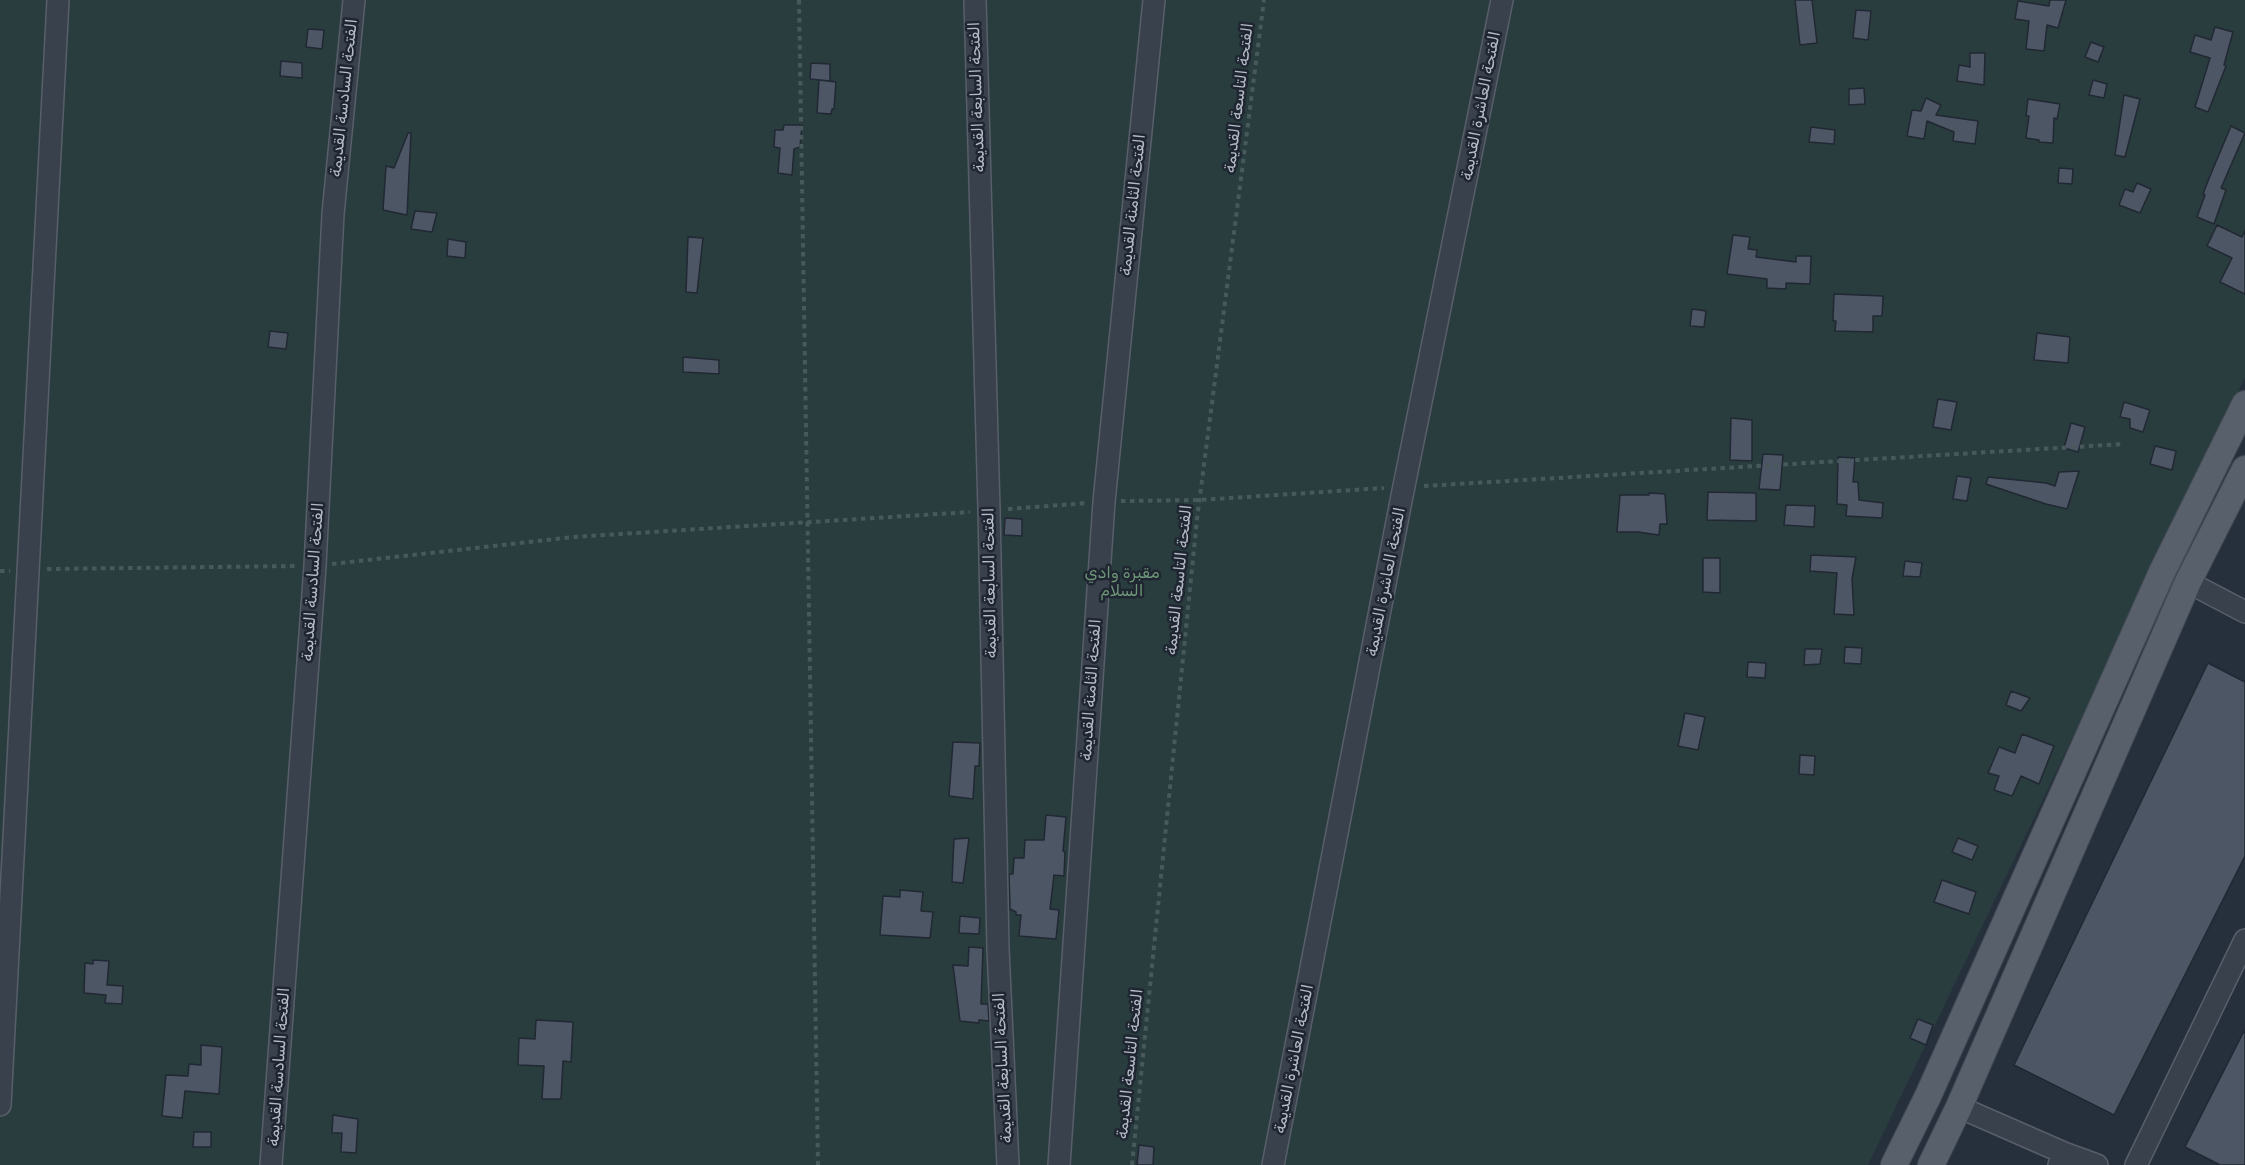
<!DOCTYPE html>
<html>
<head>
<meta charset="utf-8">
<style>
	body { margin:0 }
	canvas { display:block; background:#262f3c }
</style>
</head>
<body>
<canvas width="2245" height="1165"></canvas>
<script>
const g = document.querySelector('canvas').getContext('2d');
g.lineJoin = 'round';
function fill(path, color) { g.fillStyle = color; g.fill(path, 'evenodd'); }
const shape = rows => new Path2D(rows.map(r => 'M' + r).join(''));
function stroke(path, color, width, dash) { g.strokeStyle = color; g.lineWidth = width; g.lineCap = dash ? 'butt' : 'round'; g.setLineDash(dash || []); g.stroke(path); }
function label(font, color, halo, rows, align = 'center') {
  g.font = font + ' Rubik,Cairo,sans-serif'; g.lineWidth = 5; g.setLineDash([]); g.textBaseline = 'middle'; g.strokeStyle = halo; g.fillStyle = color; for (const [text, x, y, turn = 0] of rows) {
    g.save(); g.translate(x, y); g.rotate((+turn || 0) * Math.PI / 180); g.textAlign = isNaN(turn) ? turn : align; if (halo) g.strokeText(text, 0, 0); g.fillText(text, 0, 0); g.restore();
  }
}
fill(shape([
	[0,0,2245,0,2245,377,1868,1165,0,1165]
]), '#293c3e');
const building = shape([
	[1795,0,1812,0,1817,43,1800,45,1795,0],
	[2050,0,2066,0,2058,28,2047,25,2044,51,2026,49,2029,21,2015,19,2018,1,2049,6,2050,0],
	[1856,10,1871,11,1868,40,1853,38,1856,10],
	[2215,27,2233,32,2224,65,2226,66,2208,112,2195,107,2210,58,2190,52,2195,35,2211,40,2215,27],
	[308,29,324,30,322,49,306,47,308,29],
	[2091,42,2104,47,2098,62,2085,57,2091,42],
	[1970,53,1985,53,1984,85,1957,81,1959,65,1970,67,1970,53],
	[281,61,302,63,302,78,280,76,281,61],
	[811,63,830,64,830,81,810,79,811,63],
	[819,80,836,82,834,109,832,109,831,114,817,113,819,80],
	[2093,80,2107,84,2104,98,2089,95,2093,80],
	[1864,88,1865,104,1849,105,1849,89,1864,88],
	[2124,95,2140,99,2125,157,2115,155,2124,95],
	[1926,98,1941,105,1936,115,1978,121,1975,144,1953,141,1954,132,1927,121,1924,139,1907,136,1912,110,1921,111,1926,98],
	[2028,99,2060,104,2057,119,2054,118,2053,143,2039,142,2039,140,2026,138,2029,116,2026,116,2028,99],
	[784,125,802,125,800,147,794,149,792,175,778,173,780,148,774,147,775,130,783,130,784,125],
	[2231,126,2245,133,2221,188,2226,190,2214,224,2197,217,2205,195,2203,194,2210,176,2231,126],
	[1811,127,1835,130,1834,144,1809,142,1811,127],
	[408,133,411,133,407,215,383,210,386,166,394,168,408,133],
	[2059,168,2073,169,2072,184,2058,183,2059,168],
	[2137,183,2151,189,2140,213,2119,205,2125,189,2133,192,2137,183],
	[415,211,437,213,432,232,411,229,415,211],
	[2217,225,2242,237,2245,230,2245,294,2220,282,2232,258,2207,246,2217,225],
	[1733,235,1750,237,1748,249,1757,250,1756,257,1796,262,1796,256,1811,256,1810,284,1786,283,1786,289,1767,288,1767,279,1727,274,1733,235],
	[688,237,703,238,697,293,686,292,688,237],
	[448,239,466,242,465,258,447,256,448,239],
	[1834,294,1883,296,1882,316,1873,316,1873,332,1835,331,1836,321,1833,321,1834,294],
	[1692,309,1706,311,1704,327,1690,326,1692,309],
	[270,331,288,333,286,349,268,347,270,331],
	[2037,333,2070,337,2068,363,2034,360,2037,333],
	[683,357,719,360,719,374,683,372,683,357],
	[1938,399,1957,402,1951,430,1933,427,1938,399],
	[2124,402,2150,410,2143,432,2130,428,2130,419,2120,417,2124,402],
	[1731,418,1752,420,1752,461,1730,460,1731,418],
	[2071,423,2085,427,2078,452,2064,448,2071,423],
	[2155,446,2176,451,2172,470,2150,464,2155,446],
	[1763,454,1783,455,1780,490,1759,489,1763,454],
	[1838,457,1855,458,1853,482,1858,482,1859,500,1883,503,1882,518,1846,516,1847,505,1837,504,1838,457],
	[2079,471,2067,509,2046,504,1986,484,1988,477,2046,483,2055,486,2059,472,2079,471],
	[1957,476,1971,478,1967,501,1953,499,1957,476],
	[1708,492,1756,493,1756,521,1707,520,1708,492],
	[1649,493,1665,494,1667,524,1660,524,1659,535,1638,532,1617,532,1620,495,1649,495,1649,493],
	[1786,505,1815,506,1814,527,1784,525,1786,505],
	[1005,518,1022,519,1022,536,1004,535,1005,518],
	[1811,555,1856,557,1852,579,1854,615,1834,614,1837,573,1810,571,1811,555],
	[1703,558,1720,558,1720,593,1703,592,1703,558],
	[1905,561,1922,563,1920,577,1903,576,1905,561],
	[1845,647,1862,648,1861,664,1844,663,1845,647],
	[1805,649,1822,649,1820,664,1804,665,1805,649],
	[1748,662,1766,663,1765,678,1747,677,1748,662],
	[2208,663,2245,682,2245,856,2114,1115,2014,1065,2208,663],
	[2011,691,2030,698,2021,711,2006,705,2011,691],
	[1685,713,1705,717,1698,750,1678,746,1685,713],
	[2022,734,2054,746,2039,784,2021,776,2012,796,1994,790,1999,776,1988,773,1999,747,2015,753,2022,734],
	[953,742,980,743,979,766,975,766,973,799,949,796,953,742],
	[1800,755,1815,756,1814,775,1799,774,1800,755],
	[1046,815,1066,817,1063,851,1065,852,1064,876,1054,875,1050,909,1059,910,1056,939,1019,936,1021,915,1016,915,1016,912,1010,909,1009,874,1013,874,1014,858,1024,858,1025,840,1044,840,1046,815],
	[969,838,963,883,952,882,954,839,969,838],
	[1958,838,1978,846,1972,860,1952,852,1958,838],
	[1942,880,1976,892,1969,914,1934,902,1942,880],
	[900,890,923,892,921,911,933,912,930,938,880,935,883,896,900,897,900,890],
	[960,916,980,918,979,934,959,933,960,916],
	[969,947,983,948,981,1004,988,1004,989,1021,979,1020,979,1023,960,1021,953,965,968,966,969,947],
	[93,960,109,961,107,985,123,986,122,1004,105,1003,106,995,84,993,85,963,93,964,93,960],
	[1918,1019,1933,1025,1926,1045,1910,1038,1918,1019],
	[536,1020,573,1022,571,1062,563,1061,561,1099,542,1099,544,1066,518,1065,519,1038,535,1039,536,1020],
	[2245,1029,2245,1165,2220,1165,2185,1147,2245,1029],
	[201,1045,222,1047,219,1094,185,1091,182,1118,162,1116,166,1075,188,1076,189,1064,201,1065,201,1045],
	[333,1115,358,1119,356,1153,341,1152,342,1133,332,1133,333,1115],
	[194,1132,211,1132,211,1147,193,1147,194,1132],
	[1139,1145,1154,1147,1153,1165,1137,1165,1139,1145]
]);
fill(building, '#4c5665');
stroke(building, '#212833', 1.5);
const minor = shape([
	[975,0,989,510,998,949,1008,1165],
	[2188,582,2245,612],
	[0,1105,58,0],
	[1959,1107,2064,1153,2059,1165],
	[2064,1153,2097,1165],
	[271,1165,315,566,333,214,354,0],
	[1059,1165,1104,502,1154,0],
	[1273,1165,1401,501,1502,0],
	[2136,1165,2245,940]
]);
const major = shape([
	[1894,1165,1928,1096,2162,572,2245,404],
	[1931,1165,1959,1107,2188,582,2245,469]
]);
stroke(minor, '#585f6a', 24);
stroke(major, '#434a55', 28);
stroke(shape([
	[799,0,818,1165],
	[1424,486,2124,444],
	[1121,501,1200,500,1384,488],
	[1008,509,1087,503],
	[332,564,573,537,970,512],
	[47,569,298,566],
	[0,571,10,571],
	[1132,1165,1197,519,1264,0]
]), '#48595c', 4, [4.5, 4.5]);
stroke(minor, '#39414c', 21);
stroke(major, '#58606c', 26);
label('16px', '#b5bcc7', '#1f2631', [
	["الفتحة السابعة القديمة",977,97,-92],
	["الفتحة السادسة القديمة",344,98,-84],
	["الفتحة التاسعة القديمة",1239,98,-83],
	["الفتحة العاشرة القديمة",1481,106,-79],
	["الفتحة الثامنة القديمة",1133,205,-84],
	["الفتحة التاسعة القديمة",1179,580,-84],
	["الفتحة السادسة القديمة",313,582,-86],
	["الفتحة العاشرة القديمة",1386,582,-79],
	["الفتحة السابعة القديمة",990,583,-91],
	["الفتحة الثامنة القديمة",1091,690,-86],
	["الفتحة العاشرة القديمة",1294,1059,-79],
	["الفتحة التاسعة القديمة",1130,1064,-84],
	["الفتحة السادسة القديمة",279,1067,-86],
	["الفتحة السابعة القديمة",1003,1068,-93]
]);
label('16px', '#6e9678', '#1f2631', [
	["مقبرة وادي",1122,573],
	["السلام",1122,591]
]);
</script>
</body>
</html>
